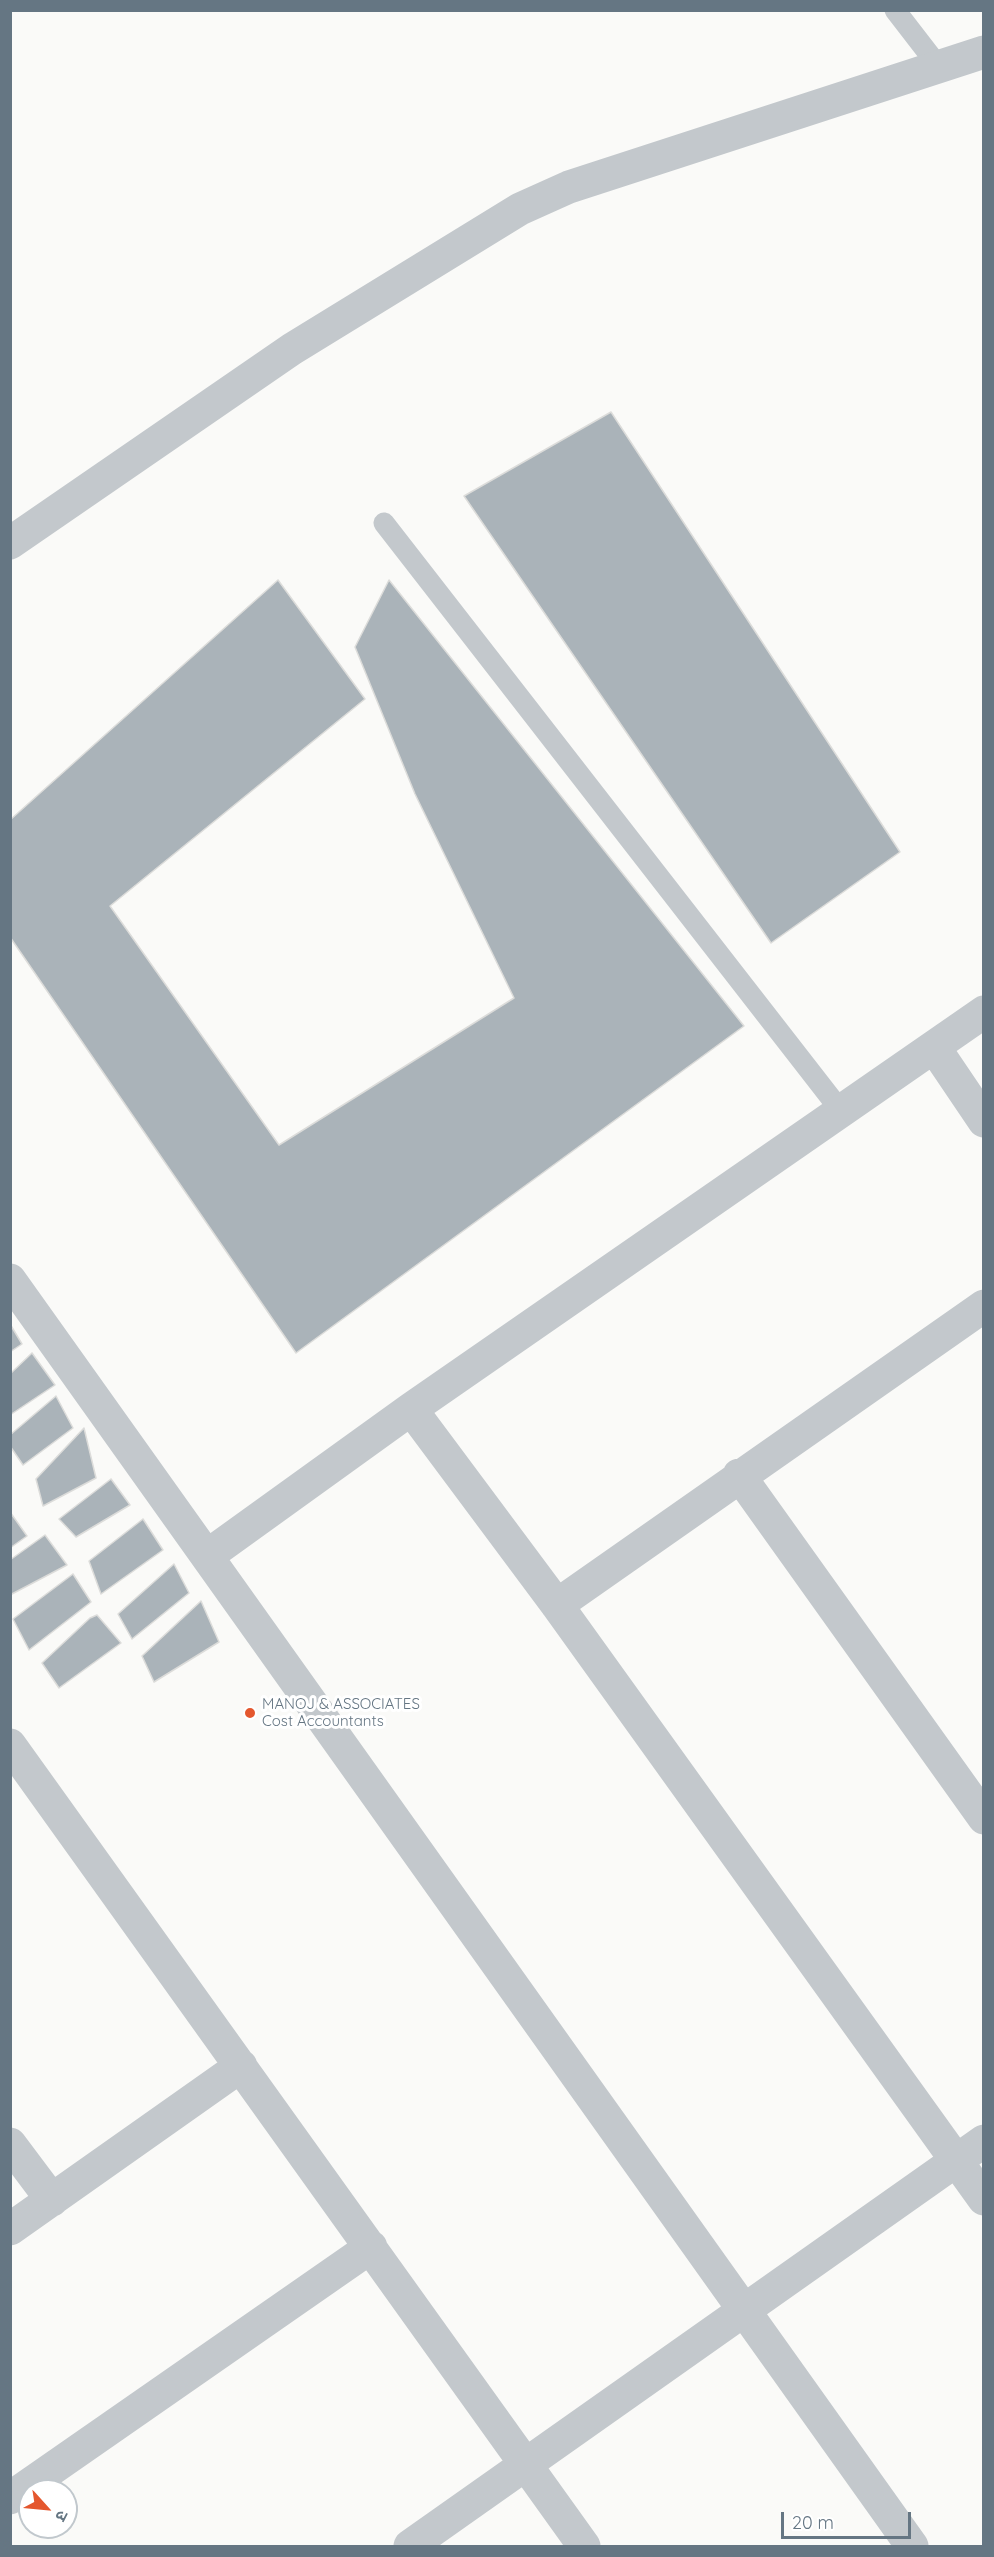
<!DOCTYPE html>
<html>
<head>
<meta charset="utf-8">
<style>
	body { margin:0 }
	#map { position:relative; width:994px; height:2557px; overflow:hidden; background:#fafaf8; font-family:Quicksand,"Noto Sans Devanagari",sans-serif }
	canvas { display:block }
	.frame { position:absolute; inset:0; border:12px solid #657683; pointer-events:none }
	.north { position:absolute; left:18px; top:2479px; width:60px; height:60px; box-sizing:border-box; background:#fff; border:2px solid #c1c8cd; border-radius:50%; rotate:117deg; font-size:16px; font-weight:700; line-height:24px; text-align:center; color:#657683 }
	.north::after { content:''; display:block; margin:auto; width:21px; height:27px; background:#e4572e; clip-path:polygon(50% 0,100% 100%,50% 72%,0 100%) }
	.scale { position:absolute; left:781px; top:2512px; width:130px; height:27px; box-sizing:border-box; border:3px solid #657683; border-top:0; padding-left:8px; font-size:18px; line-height:21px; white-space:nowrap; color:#657683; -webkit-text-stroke:4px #fff; paint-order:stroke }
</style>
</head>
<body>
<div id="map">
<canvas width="994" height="2557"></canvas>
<div class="frame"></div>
<div class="north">उ</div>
<div class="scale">20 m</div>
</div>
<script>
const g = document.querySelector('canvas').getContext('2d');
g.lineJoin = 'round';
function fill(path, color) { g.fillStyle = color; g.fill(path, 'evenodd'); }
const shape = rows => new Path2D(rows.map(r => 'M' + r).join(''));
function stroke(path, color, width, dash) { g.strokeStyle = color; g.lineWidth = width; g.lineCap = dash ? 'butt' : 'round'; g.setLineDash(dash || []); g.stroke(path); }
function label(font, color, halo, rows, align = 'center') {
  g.font = font + ' Quicksand,sans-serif'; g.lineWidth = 6; g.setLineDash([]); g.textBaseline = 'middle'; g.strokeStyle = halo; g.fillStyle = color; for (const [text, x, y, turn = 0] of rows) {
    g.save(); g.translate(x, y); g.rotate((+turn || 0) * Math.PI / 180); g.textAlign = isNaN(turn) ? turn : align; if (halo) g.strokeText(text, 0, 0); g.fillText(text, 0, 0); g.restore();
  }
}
const building = shape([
	[611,412,900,852,771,943,464,496,611,412],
	[278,580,365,699,110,906,279,1145,514,998,415,794,355,647,389,580,744,1026,296,1353,10,937,10,820,278,580],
	[10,1324,22,1344,10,1352,10,1324],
	[32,1353,55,1385,10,1415,10,1374,32,1353],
	[56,1396,73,1428,23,1465,10,1446,10,1435,56,1396],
	[84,1428,96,1478,43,1506,36,1479,84,1428],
	[111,1479,130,1505,76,1537,59,1519,111,1479],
	[10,1512,27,1536,10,1548,10,1512],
	[143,1519,163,1550,101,1594,89,1561,143,1519],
	[45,1535,67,1565,10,1595,10,1560,45,1535],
	[174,1564,189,1593,132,1639,118,1614,174,1564],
	[73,1574,91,1602,29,1650,13,1619,73,1574],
	[201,1601,219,1642,154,1682,142,1656,201,1601],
	[97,1615,121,1643,59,1688,42,1663,90,1618,97,1615]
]);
fill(building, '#aab3b9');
stroke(building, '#dcdcda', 1.5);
stroke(shape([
	[895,10,939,67],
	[384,523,841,1111]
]), '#c3c8cc', 21);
stroke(shape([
	[10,543,292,349,520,209,569,187,984,52],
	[934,1047,984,1121],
	[10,1280,912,2546],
	[411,1409,557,1605,984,2199],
	[739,1475,984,1818],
	[207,1556,411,1409,984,1012],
	[557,1605,984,1306],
	[10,1745,584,2546],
	[10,2144,52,2200],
	[10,2229,241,2066],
	[10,2498,371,2247],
	[410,2546,984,2141]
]), '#c3c8cc', 33);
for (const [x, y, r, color] of [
	[250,1713,6,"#e4572e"]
]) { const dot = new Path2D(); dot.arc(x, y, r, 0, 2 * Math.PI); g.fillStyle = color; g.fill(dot); stroke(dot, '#fff', 2); }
label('15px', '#657683', '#fff', [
	["MANOJ & ASSOCIATES",262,1704],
	["Cost Accountants",262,1721]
], 'left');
</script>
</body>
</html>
